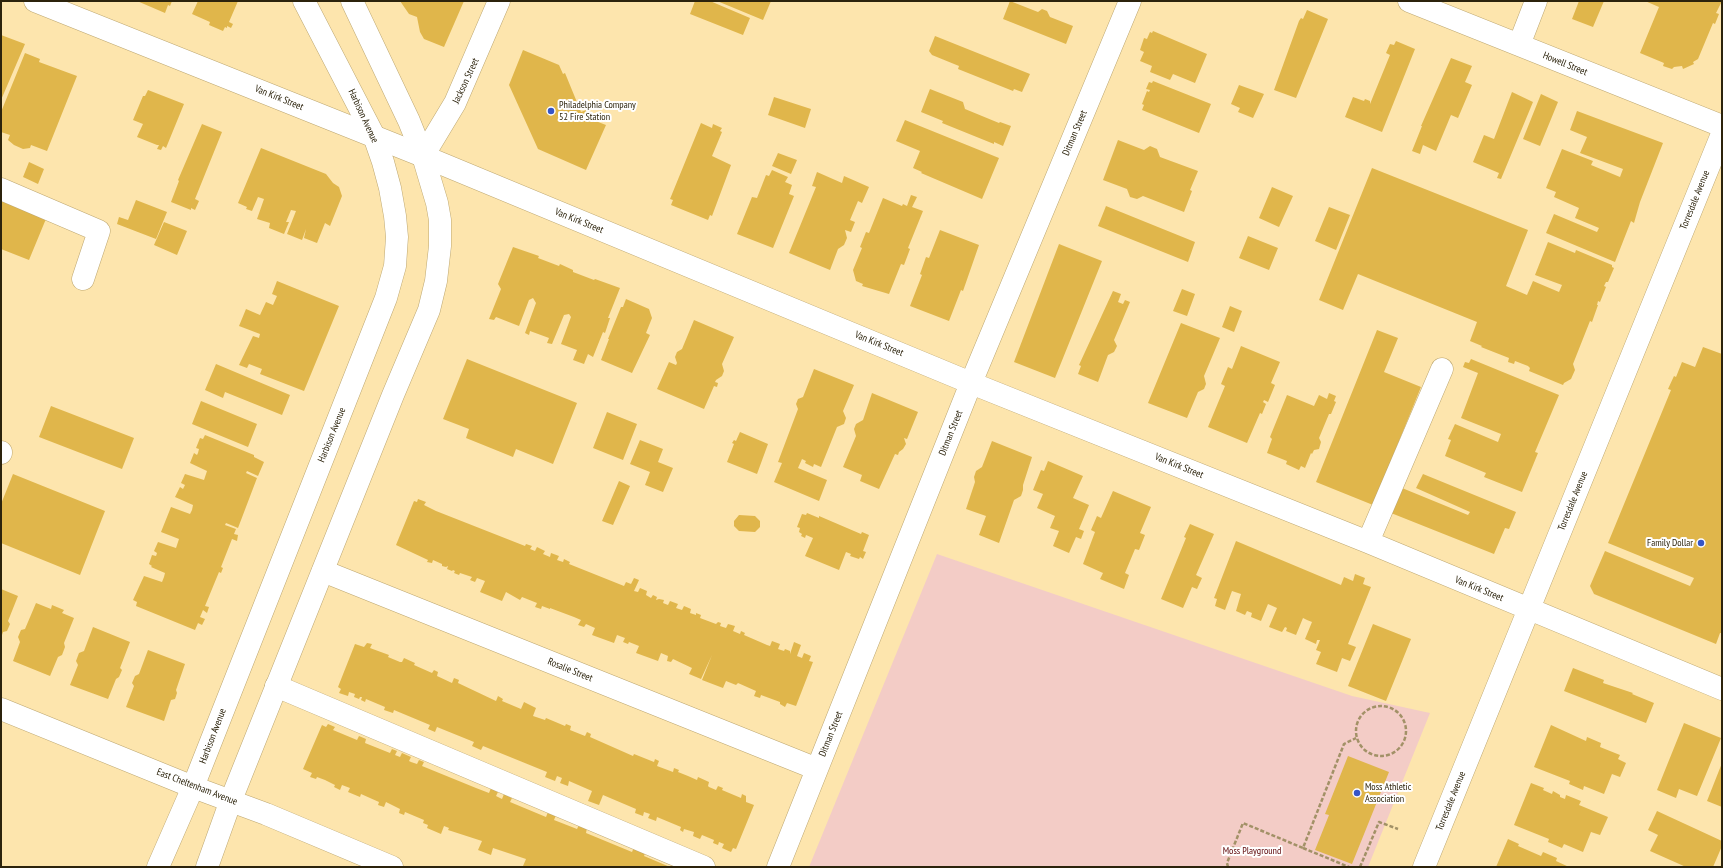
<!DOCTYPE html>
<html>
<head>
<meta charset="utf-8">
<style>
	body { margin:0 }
	#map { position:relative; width:1723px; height:868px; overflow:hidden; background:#fde5ad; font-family:"PT Sans Narrow",sans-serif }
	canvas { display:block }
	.frame { position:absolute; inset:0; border:2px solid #2c230c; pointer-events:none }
</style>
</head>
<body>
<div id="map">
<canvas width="1723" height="868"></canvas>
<div class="frame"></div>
</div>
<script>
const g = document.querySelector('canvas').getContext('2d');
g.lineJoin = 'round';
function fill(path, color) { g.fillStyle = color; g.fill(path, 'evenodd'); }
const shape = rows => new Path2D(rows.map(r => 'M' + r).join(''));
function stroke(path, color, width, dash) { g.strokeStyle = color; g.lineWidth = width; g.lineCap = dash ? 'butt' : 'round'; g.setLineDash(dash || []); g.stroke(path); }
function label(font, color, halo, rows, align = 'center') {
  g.font = font + ' "PT Sans Narrow",sans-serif'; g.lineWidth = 4; g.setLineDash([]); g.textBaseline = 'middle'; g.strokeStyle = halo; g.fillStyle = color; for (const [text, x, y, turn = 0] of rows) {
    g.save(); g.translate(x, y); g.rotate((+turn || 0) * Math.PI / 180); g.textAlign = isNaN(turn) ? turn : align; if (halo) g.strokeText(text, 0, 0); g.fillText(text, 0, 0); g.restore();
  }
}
fill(shape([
	[937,554,1352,696,1430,713,1368,867,809,867]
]), '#f3ccc6');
fill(shape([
	[137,1,172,1,170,6,168,5,165,13],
	[198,1,238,1,229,22,233,24,231,28,227,26,227,28,225,27,223,31,209,25,210,22,192,14],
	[400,1,464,1,444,47,424,39,420,32,417,17,409,14],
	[695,1,710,1,750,18,743,35,690,14],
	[717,1,771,1,763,20],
	[1010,1,1038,12,1042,9,1047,11,1050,17,1073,26,1066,44,1003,19],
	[1579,1,1604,1,1593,27,1572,19],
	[1645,1,1722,1,1716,13,1719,14,1715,24,1713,23,1698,59,1693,62,1694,64,1683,69,1682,66,1674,67,1672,69,1663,66,1664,63,1640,53,1659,7],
	[1307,10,1328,19,1296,98,1274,90,1299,21,1301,18,1303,19],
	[1153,31,1207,54,1195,83,1173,74,1170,80,1150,72,1152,66,1140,61,1144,52,1140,50,1144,38,1147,39,1150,32,1152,33],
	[1,35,25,44,1,100],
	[935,36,1030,74,1022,92,1014,89,1013,91,958,69,959,66,932,55,929,51],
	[1396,41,1415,49,1382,132,1345,117,1353,97,1364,101,1365,99,1370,101,1370,104,1390,55,1386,53,1390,44,1394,45],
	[523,50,559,65,563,74,565,73,581,112,589,109,593,120,606,125,586,170,538,149,509,85],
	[25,53,40,59,39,62,77,76,47,151,31,145,30,148,23,149,14,145,8,140,10,135,1,132,1,112],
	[1451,58,1472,66,1465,82,1472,85,1458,118,1451,115,1436,151,1423,145,1420,154,1412,151,1422,126,1421,126],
	[1153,81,1211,104,1199,133,1142,110,1144,105,1142,104,1147,91,1149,92,1150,90,1146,89,1149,82,1152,83],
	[1239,85,1264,94,1253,118,1238,112,1240,108,1231,104],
	[930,89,963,102,965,109,999,123,1000,122,1011,126,1003,146,994,142,994,144,942,123,943,121,921,112],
	[148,90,184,104,166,148,163,146,161,150,157,149,159,145,157,145,137,137,143,124,133,120,143,96,145,96],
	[1512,92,1533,102,1501,179,1497,178,1499,173,1473,162,1484,135,1494,139],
	[1541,94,1558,102,1540,146,1523,139],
	[774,97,811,109,805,128,768,115],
	[1577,111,1663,143,1640,202,1634,223,1631,221,1615,262,1546,233,1554,214,1597,232,1599,228,1575,218,1579,208,1554,197,1556,192,1546,188,1562,149,1593,161,1591,165,1620,177,1623,169,1580,153,1587,137,1570,130],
	[905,120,999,158,982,199,921,173,922,172,913,168,920,151,896,141],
	[701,123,712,128,713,124,722,128,720,131,722,132,712,156,731,165,712,216,710,215,708,220,671,205,673,200,670,199],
	[202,124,222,132,195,199,199,201,195,210,191,208,191,210,171,202,179,181,178,180],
	[1118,140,1144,150,1150,146,1157,149,1160,157,1198,171,1190,190,1192,191,1184,212,1143,196,1137,199,1130,197,1127,189,1103,180],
	[261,148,326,174,333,183,339,187,342,196,330,226,325,223,317,243,304,238,306,229,302,240,287,234,296,211,291,210,286,222,289,222,284,234,269,228,270,223,257,219,264,199,258,197,252,211,246,209,247,207,238,203],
	[778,153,797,160,791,174,772,166],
	[29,162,44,169,38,184,23,177],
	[1372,168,1528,230,1506,286,1527,295,1533,281,1559,292,1562,285,1535,275,1548,242,1575,253,1576,250,1612,265,1612,267,1614,268,1608,282,1606,282,1604,286,1606,287,1600,302,1598,301,1597,305,1598,305,1592,322,1590,321,1573,364,1575,370,1571,379,1564,383,1563,385,1529,371,1530,368,1528,366,1515,361,1514,364,1508,362,1509,358,1481,347,1482,346,1470,341,1477,322,1358,274,1343,310,1319,300],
	[772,170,788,177,785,182,792,185,789,194,794,196,773,248,737,234,752,197,757,198,766,175,769,176],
	[817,172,842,183,844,176,869,187,862,203,858,201,850,220,855,222,851,232,845,230,847,238,844,245,838,249,830,270,789,253,816,187,812,186],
	[1272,187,1293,196,1279,227,1259,218],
	[1,195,48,214,29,260,1,249],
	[911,195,917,197,912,207,923,211,908,248,910,249,904,265,901,264,889,294,862,286,863,284,856,281,853,270,862,248,860,247,866,232,869,233,883,198,902,206,903,204,907,206],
	[136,200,167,212,156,239,117,224,119,217,128,220],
	[1106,206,1195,242,1188,262,1098,226],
	[1329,207,1350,215,1336,250,1315,241],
	[164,222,187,231,177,255,154,245],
	[940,230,979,245,963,291,961,290,949,321,910,306,922,275,920,274,926,257,929,258],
	[1248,236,1278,248,1269,270,1239,258],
	[1059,244,1102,261,1055,378,1014,362],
	[513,247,539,256,538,258,559,266,560,264,573,270,573,272,594,280,595,279,620,288,608,318,610,318,605,333,603,332,593,357,588,354,584,364,573,360,577,350,561,344,571,317,569,314,564,315,552,344,547,343,549,338,530,331,529,335,525,333,536,303,533,298,529,300,519,326,496,317,494,320,489,319,501,289,498,284],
	[277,281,339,306,304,391,260,374,262,369,249,364,247,368,239,365,253,336,259,338,260,334,239,326,246,309,260,315,266,302,273,305,277,296,272,294],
	[1182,289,1195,294,1187,316,1173,311],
	[1113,291,1121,294,1118,302,1123,304,1125,300,1130,302,1114,340,1117,346,1114,352,1108,355,1098,382,1078,374,1081,366,1079,365],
	[626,299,649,309,652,318,646,333,650,335,632,373,601,360,609,339,608,339,621,307,623,307],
	[1230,306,1242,311,1234,332,1222,327],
	[694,320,734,337,722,364,724,371,722,376,716,380,715,382,718,383,717,387,714,386,704,409,657,389,669,362,676,365,677,363,675,357,677,352,682,349],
	[1181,323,1220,338,1204,376,1206,384,1204,389,1198,392,1187,418,1148,403],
	[1377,330,1398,338,1384,372,1421,387,1373,505,1316,482],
	[1241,346,1280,362,1271,383,1275,385,1268,402,1264,400,1263,402,1266,404,1262,414,1260,413,1247,443,1208,427,1225,386,1221,384,1228,367,1232,369],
	[1703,347,1722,354,1722,633,1720,633,1716,644,1594,594,1590,586,1605,551,1690,586,1694,578,1608,543,1671,390,1668,389,1674,376,1676,377,1682,362,1695,367],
	[467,359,577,403,553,464,516,449,513,457,466,438,469,429,443,419],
	[1471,359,1559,395,1535,452,1538,453,1522,492,1484,477,1486,473,1445,456,1451,440,1448,439,1455,424,1498,442,1501,434,1461,418,1478,373,1463,367,1465,362,1469,363],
	[216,364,290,395,282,415,225,392,223,398,205,390],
	[814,369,854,385,843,411,846,418,844,424,837,427,821,467,814,464,813,467,805,463,806,461,802,459,798,468,827,480,819,501,774,482,782,463,778,462,798,409,796,404,798,399,803,397],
	[872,393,918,412,907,439,904,438,906,444,903,449,899,452,898,455,895,454,879,489,860,481,862,475,843,467,856,436,854,429,856,424,863,420],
	[1329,393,1336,396,1334,401,1336,402,1331,414,1329,414,1319,438,1321,442,1319,449,1314,450,1312,454,1311,453,1305,468,1301,466,1299,470,1286,464,1287,461,1267,453,1272,439,1270,437,1287,395,1314,406,1319,395,1327,399],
	[201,401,257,424,248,447,192,424],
	[51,406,134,438,122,469,39,437],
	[607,412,637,424,623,460,593,448],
	[740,432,768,444,757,474,727,462,734,444,732,443,734,440,736,441],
	[205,435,254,455,254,457,264,462,258,476,247,471,246,473,257,478,238,528,226,523,225,525,236,529,234,534,238,535,237,541,232,539,221,567,223,568,221,573,219,572,205,606,209,607,207,613,203,610,200,617,205,619,202,625,198,623,195,630,136,606,137,602,133,600,144,576,162,582,164,577,165,573,151,567,152,566,149,564,152,555,156,556,157,553,154,551,158,542,176,548,179,539,161,532,171,507,190,514,192,510,193,505,175,497,180,487,183,489,185,485,181,483,185,474,204,480,207,471,190,463,194,453,197,455,198,453,199,449,196,448,200,438,203,439],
	[640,440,663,449,658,462,673,468,663,492,645,485,650,472,630,464],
	[992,441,1032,457,1023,485,1023,490,1021,496,1014,500,999,543,979,535,986,516,966,509,975,482,974,477,976,471,982,467],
	[1048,461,1083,476,1073,498,1089,505,1079,529,1084,531,1081,539,1076,537,1069,553,1053,546,1059,531,1050,528,1055,516,1037,508,1043,494,1033,490,1041,470,1044,471],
	[13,474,105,511,80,575,1,543,1,504],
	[1423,474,1516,512,1509,529,1505,528,1494,554,1391,513,1402,488,1468,515,1470,512,1416,488],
	[619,481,630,486,613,525,602,521],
	[1113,491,1151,507,1140,533,1145,535,1139,550,1135,549,1125,573,1129,575,1124,589,1100,579,1103,573,1083,564,1095,532,1091,530,1097,516,1101,518],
	[418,499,426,502,424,505,436,511,525,546,526,544,532,546,530,549,535,551,537,547,545,551,543,554,550,557,551,553,559,556,557,560,563,562,564,559,570,562,569,564,624,586,626,582,631,584,634,578,639,580,634,591,638,592,640,588,647,591,646,595,651,598,653,595,657,597,656,600,659,599,664,600,663,603,668,605,670,601,678,604,676,608,682,610,684,606,691,609,690,613,696,615,696,613,701,615,700,618,716,624,718,622,721,623,720,626,726,628,728,624,735,626,733,631,740,634,741,631,745,633,744,635,767,645,770,646,772,641,780,644,778,649,784,651,785,649,790,651,790,654,794,642,801,645,797,656,802,658,804,653,811,656,809,661,813,662,796,706,787,703,785,707,780,704,780,702,761,695,760,698,754,696,756,691,738,683,736,685,726,681,723,688,702,680,712,655,701,679,689,674,692,668,673,659,671,662,667,661,668,656,661,653,658,661,636,653,639,646,629,642,628,644,623,642,625,638,617,635,614,643,592,635,595,628,586,624,584,627,578,625,581,620,574,617,550,608,550,609,542,606,541,609,535,607,537,603,522,597,520,600,506,592,502,601,480,592,485,581,477,578,475,582,470,580,472,577,460,573,459,575,454,573,455,571,453,570,452,571,447,569,448,566,446,567,442,566,442,564,433,560,432,563,427,562,428,560,396,545,414,501,417,502],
	[807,513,819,518,819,516,861,534,862,532,869,535,863,551,866,552,863,559,860,557,859,559,850,556,851,554,846,552,839,570,805,556,813,538,806,535,805,538,801,536,802,534,799,532,800,528,797,527,802,514,806,515],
	[739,515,755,516,760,521,760,527,755,532,739,531,734,526,734,521],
	[1190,524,1214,534,1196,575,1202,578,1197,589,1192,587,1183,608,1161,599,1186,538,1184,537],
	[1236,541,1341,585,1344,577,1353,581,1355,574,1365,578,1363,584,1371,587,1348,644,1356,647,1350,661,1342,658,1337,672,1316,664,1321,652,1316,650,1320,640,1317,640,1316,644,1305,639,1312,622,1307,620,1303,618,1296,635,1286,631,1287,628,1285,627,1282,632,1269,627,1277,608,1268,604,1261,621,1251,617,1252,613,1247,611,1245,615,1236,611,1241,594,1232,591,1225,610,1215,606,1217,599,1214,598],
	[1,589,18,596,8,621,10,624,7,631,3,632,1,638],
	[36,603,51,609,52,605,64,610,62,613,74,618,64,643,65,647,62,655,58,657,50,676,13,661,20,642,18,637,21,630,25,629],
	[1373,624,1411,639,1386,701,1348,686],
	[93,627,130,642,120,668,122,670,119,677,116,679,108,699,70,685,78,665,76,661,79,653,84,651],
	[367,643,372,644,370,648,389,655,388,657,400,662,402,662,404,658,415,663,414,665,432,673,434,670,438,672,437,676,452,683,454,678,459,680,458,683,496,701,498,696,503,699,502,701,521,709,524,702,536,708,533,716,545,720,546,718,565,726,566,724,571,726,570,730,585,736,587,732,591,734,590,737,633,756,634,754,654,762,655,759,659,761,657,766,673,772,674,768,679,770,678,772,688,776,697,780,698,777,709,782,708,786,709,787,716,790,718,786,723,788,722,790,741,798,742,794,746,796,746,802,754,805,736,849,733,848,731,852,722,848,724,844,719,842,718,845,713,843,714,840,702,835,700,839,693,836,694,832,684,829,683,832,680,830,681,827,657,817,656,821,648,818,650,814,644,812,643,816,635,813,636,809,603,795,599,805,588,801,592,791,569,781,568,786,560,783,562,778,557,776,555,781,545,777,547,772,483,746,481,750,472,746,474,742,437,727,435,732,428,729,430,725,394,710,393,713,384,710,385,707,366,699,365,702,361,700,362,697,360,697,359,699,354,697,355,694,349,692,348,696,339,693,341,689,338,687,355,644,364,647],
	[148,650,185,664,176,690,177,693,175,699,171,700,164,721,126,707,134,686,132,683,135,676,139,674],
	[1573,668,1604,680,1603,683,1633,693,1632,694,1654,703,1646,723,1564,691],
	[1684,723,1721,738,1697,796,1679,789,1676,798,1657,790],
	[328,724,335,727,333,730,357,740,359,736,366,739,365,743,390,753,392,749,397,751,395,755,400,757,402,753,411,757,409,761,411,762,417,764,419,760,424,762,422,766,476,788,489,793,491,788,498,792,496,796,502,799,504,794,512,798,510,802,546,817,548,812,556,815,554,820,577,829,579,825,587,828,586,833,632,852,637,840,648,845,644,856,670,867,524,867,523,866,526,859,493,848,491,855,478,850,482,841,448,830,449,828,444,826,441,834,427,828,428,825,423,823,424,820,405,812,404,815,399,813,400,809,386,802,384,807,378,805,379,802,361,794,360,797,348,792,350,788,342,785,340,790,334,787,335,785,325,780,317,777,316,779,310,777,312,773,303,769,322,725,326,727],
	[1551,725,1586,741,1587,737,1601,743,1600,747,1620,755,1618,759,1626,763,1620,777,1612,774,1604,794,1584,786,1583,790,1569,784,1570,781,1534,767],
	[1348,756,1389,772,1352,864,1315,850,1329,815,1325,814],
	[1722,763,1722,807,1707,801],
	[1531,783,1544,788,1543,790,1552,794,1553,791,1560,795,1560,797,1565,799,1566,795,1581,801,1579,805,1608,817,1600,835,1591,832,1583,852,1564,844,1562,848,1548,842,1549,839,1514,825],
	[1657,811,1722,841,1722,846,1713,867,1686,867,1650,851,1658,835,1648,830],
	[1508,839,1519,844,1518,846,1541,856,1543,852,1557,858,1556,861,1569,867,1496,867]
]), '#e0b64b');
const minor = shape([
	[35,1,423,156,971,383,1368,542,1722,689],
	[1409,1,1722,126],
	[1519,45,1536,1],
	[423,156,455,103,499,1],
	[1,189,99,231,83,279],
	[1,453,1,452],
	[1368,542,1442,369],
	[323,571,817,769],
	[276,686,704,867],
	[1,709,193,787,266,814,392,867],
	[778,867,971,383,1130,1],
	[1424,867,1722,134]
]);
const major = shape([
	[158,867,193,787,386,298,395,266,397,237,395,216,390,188,383,162,374,136,304,1],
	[207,867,231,800,393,395,429,310,436,281,440,246,440,220,437,203,423,156,409,121,352,1]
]);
stroke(minor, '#bda771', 23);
stroke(major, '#bda771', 23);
stroke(shape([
	'1356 731a25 25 0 1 1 50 0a25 25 0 1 1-50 0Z',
	[1303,848,1349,867],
	[1228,867,1227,863,1243,823,1303,848,1344,744,1356,738],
	[1360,867,1379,822,1398,829]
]), '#a29167', 2.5, [4, 2]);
stroke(minor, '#fff', 22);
stroke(major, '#fff', 22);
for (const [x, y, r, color] of [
	[551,111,4,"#3655c7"],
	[1701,543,4,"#3655c7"],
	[1357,793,4,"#3655c7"]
]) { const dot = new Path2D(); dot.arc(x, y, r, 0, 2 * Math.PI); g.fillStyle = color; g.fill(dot); stroke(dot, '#fff', 1.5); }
label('10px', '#2c230c', '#fff', [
	["Howell Street",1565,64,22],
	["Jackson Street",466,81,-65],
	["Van Kirk Street",279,98,22],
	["Harbison Avenue",363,116,65],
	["Ditman Street",1075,133,-67],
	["Torresdale Avenue",1695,200,-68],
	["Van Kirk Street",579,221,22],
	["Van Kirk Street",879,344,22],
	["Ditman Street",951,433,-68],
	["Harbison Avenue",332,435,-68],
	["Van Kirk Street",1179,466,22],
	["Torresdale Avenue",1573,501,-68],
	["Van Kirk Street",1479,589,22],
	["Rosalie Street",570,670,22],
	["Ditman Street",831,734,-68],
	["Harbison Avenue",213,736,-69],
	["East Cheltenham Avenue",197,787,21],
	["Torresdale Avenue",1451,801,-68]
]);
label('10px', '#2c230c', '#fff', [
	["Philadelphia Company",559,105],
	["52 Fire Station",559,117],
	["Family Dollar",1693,543,"right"],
	["Moss Athletic",1365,787],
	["Association",1365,799]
], 'left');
label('10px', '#5b0406', '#fff', [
	["Moss Playground",1252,851]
]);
</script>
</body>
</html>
